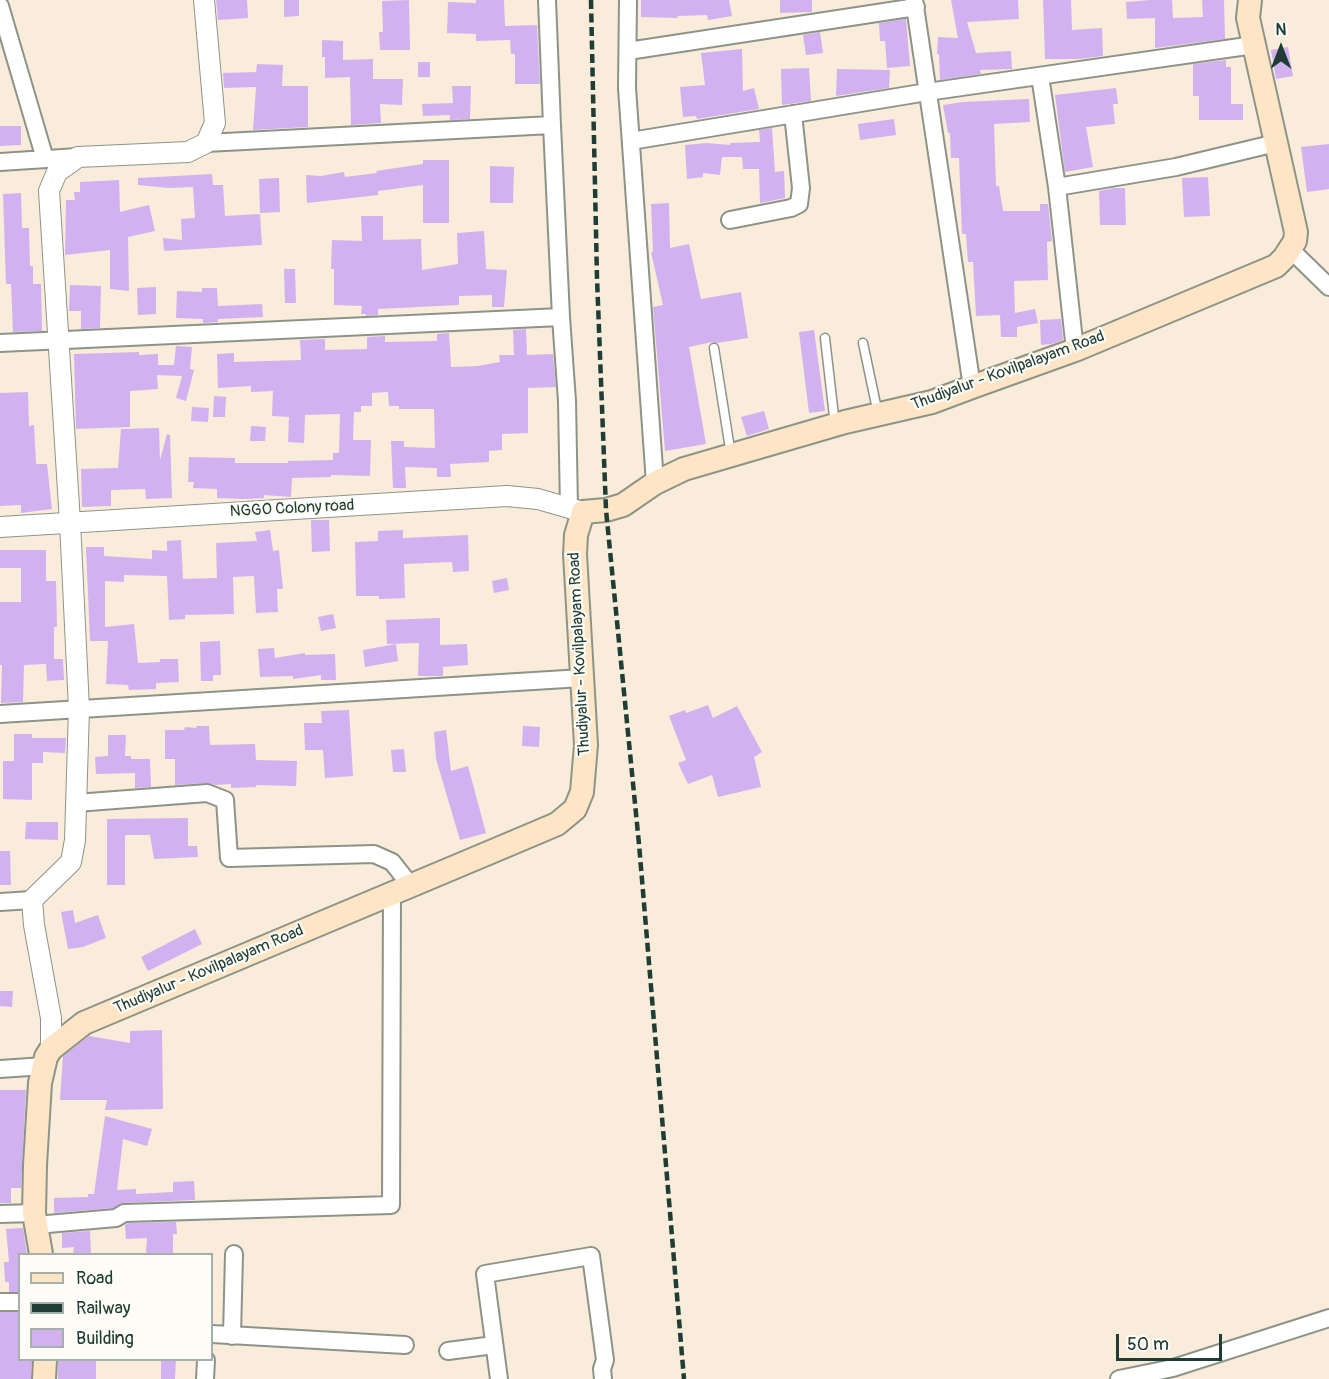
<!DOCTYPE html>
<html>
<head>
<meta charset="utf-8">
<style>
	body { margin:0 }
	#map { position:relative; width:1329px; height:1379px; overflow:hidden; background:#f9ecdb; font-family:Pangolin,sans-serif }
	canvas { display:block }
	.legend { position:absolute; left:18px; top:1253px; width:195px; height:108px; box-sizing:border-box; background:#fdfcf7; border:2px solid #a4b0a9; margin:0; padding:8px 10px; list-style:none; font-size:18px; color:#1f3d34 }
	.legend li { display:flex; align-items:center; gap:12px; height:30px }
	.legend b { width:30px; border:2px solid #a4b0a9 }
	.north { position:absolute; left:1251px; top:18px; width:60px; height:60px; -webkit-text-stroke:4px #fdfcf7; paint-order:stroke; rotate:0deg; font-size:16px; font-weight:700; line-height:24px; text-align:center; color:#1f3d34 }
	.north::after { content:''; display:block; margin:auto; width:21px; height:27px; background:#1f3d34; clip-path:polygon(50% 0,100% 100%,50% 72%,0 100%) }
	.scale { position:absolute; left:1116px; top:1334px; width:106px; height:27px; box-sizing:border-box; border:3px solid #1f3d34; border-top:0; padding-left:8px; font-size:18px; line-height:21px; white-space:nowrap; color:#1f3d34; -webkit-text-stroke:4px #fdfcf7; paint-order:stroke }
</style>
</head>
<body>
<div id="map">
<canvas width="1329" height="1379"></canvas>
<ul class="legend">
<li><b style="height:8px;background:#fde5c5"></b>Road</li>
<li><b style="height:8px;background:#1f3d34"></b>Railway</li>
<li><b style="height:16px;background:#d2b1f1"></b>Building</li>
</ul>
<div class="north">N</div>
<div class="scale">50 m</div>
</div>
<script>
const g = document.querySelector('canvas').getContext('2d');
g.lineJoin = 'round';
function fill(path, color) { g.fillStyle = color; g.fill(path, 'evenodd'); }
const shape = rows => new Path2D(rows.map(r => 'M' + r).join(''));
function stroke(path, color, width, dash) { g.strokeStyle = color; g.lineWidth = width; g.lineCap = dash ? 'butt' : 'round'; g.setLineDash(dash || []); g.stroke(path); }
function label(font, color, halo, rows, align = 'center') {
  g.font = font + ' Pangolin,sans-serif'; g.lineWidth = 4.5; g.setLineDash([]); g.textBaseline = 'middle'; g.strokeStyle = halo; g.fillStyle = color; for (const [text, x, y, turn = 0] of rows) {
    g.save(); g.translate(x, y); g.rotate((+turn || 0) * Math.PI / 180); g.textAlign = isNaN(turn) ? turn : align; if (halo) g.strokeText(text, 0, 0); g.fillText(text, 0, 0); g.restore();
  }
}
fill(shape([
	[216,0,247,0,248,18,218,20],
	[284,0,299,0,299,16,284,17],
	[409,0,410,50,380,50,379,32,383,32,382,1],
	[476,0,504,0,505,26,537,25,540,84,515,84,515,54,511,54,510,40,476,41,476,34,447,33,448,2,476,3],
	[641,0,729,0,732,16,708,20,707,15,678,16,677,18,641,17],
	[780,0,812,0,812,12,780,13],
	[951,0,1018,0,1019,19,967,22,976,53,1011,51,1012,69,980,70,981,74,940,80,939,54,937,54,938,37,958,38],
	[1043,0,1071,0,1072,30,1102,28,1103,56,1079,59,1045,59],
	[1151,0,1172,0,1173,18,1203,17,1202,0,1224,0,1225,39,1155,48,1155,18,1127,19,1126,2],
	[906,19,910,66,887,68,885,41,880,41,879,23],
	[820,32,823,53,806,55,803,35],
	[322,40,343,41,343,60,373,59,373,79,403,79,402,105,380,104,381,123,351,125,350,77,325,78,325,57,322,57],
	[1288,47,1293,76,1276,79,1271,50],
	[742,49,743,91,754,88,759,109,697,119,696,116,683,117,680,87,705,85,701,53],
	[1226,60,1226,67,1231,67,1231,104,1243,104,1243,120,1199,120,1199,96,1193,96,1193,64],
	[418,62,430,62,430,77,418,77],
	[257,64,283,65,282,86,308,86,308,127,253,130,256,87,224,88,223,73,256,72],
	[809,68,811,101,782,105,781,69],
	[837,69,890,70,889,88,836,96],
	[452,86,471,86,470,119,450,120,450,115,423,116,422,104,453,103],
	[1116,88,1118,104,1113,104,1115,124,1086,127,1093,167,1065,172,1055,95],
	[1029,99,1030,122,994,124,996,186,999,186,1003,211,1040,211,1040,204,1048,204,1052,241,1047,242,1048,280,1014,281,1015,313,1035,309,1038,323,1017,327,1017,337,1001,337,1000,315,976,316,973,262,968,262,966,234,962,234,959,158,951,158,950,133,948,133,943,105,963,102],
	[894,119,896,135,860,140,858,124],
	[0,126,21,126,21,145,0,146],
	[772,128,775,172,784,171,785,198,760,203,759,169,743,169,742,157,722,157,720,175,703,173,703,177,687,179,685,145,707,143,730,145,730,143,760,142,759,130],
	[1329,144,1329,189,1307,192,1301,147],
	[423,160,449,160,449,223,423,223,423,185,378,191,378,195,307,203,306,175,321,176,344,172,345,177,377,173,376,171,423,164],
	[490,166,514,167,513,203,490,203],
	[212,174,213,185,223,185,225,216,260,214,262,245,164,251,163,238,182,240,181,219,195,218,193,187,169,188,138,185,138,178],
	[1208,177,1210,216,1184,217,1182,178],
	[279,178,280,212,260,213,259,179],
	[119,180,120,212,149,205,155,231,128,237,129,291,110,289,110,250,65,255,66,200,75,200,74,192,80,192,80,182],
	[1114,188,1125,188,1126,225,1100,225,1099,191],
	[21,193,22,228,29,228,30,266,33,266,33,284,41,284,42,331,13,332,11,284,6,284,3,194],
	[669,203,670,248,689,244,701,299,741,292,748,338,717,343,712,342,689,347,706,444,665,451,653,307,663,305,651,252,653,252,651,204],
	[361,216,383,216,383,240,421,239,422,270,458,264,457,233,484,231,486,269,507,270,504,307,492,307,492,295,459,296,459,305,378,309,378,315,366,316,366,314,361,314,362,306,334,305,334,269,331,269,332,240,362,241],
	[284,269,295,269,296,303,285,303],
	[70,285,101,286,100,328,81,329,81,311,69,311],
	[156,287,156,314,138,315,137,288],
	[202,288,217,288,218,306,262,304,263,317,218,319,218,322,203,323,203,319,176,318,177,291,202,292],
	[1061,319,1063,340,1052,344,1041,345,1040,320],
	[526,329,527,355,553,354,556,387,528,388,528,433,502,434,502,450,489,451,489,462,450,464,451,477,437,477,437,468,405,467,406,488,393,488,391,441,404,441,404,447,435,448,434,409,399,409,399,406,389,406,388,392,372,393,372,406,361,406,361,412,354,412,353,440,371,440,370,476,331,475,331,477,292,478,291,497,264,495,264,498,245,499,217,498,217,489,193,488,194,482,188,482,189,457,235,458,235,463,288,463,288,461,333,460,333,453,339,453,340,414,305,415,304,443,288,442,289,417,272,416,273,391,251,392,251,386,218,388,217,354,234,353,234,362,301,360,300,340,325,339,325,350,367,349,367,337,385,336,385,342,437,341,437,334,449,333,451,367,478,366,500,362,499,355,514,355,513,330],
	[814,330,825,411,809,413,799,332],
	[176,346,192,347,190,369,194,370,186,401,176,398,182,376,157,375,158,389,130,391,130,427,76,429,74,354,139,352,139,355,158,354,158,365,174,365],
	[28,392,29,426,34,425,36,464,47,464,52,509,21,513,21,505,0,506,0,393],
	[214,396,226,397,225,417,213,417],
	[192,407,209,408,208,422,191,421],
	[764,411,769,429,747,436,741,417],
	[251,426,266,427,265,441,250,441],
	[159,428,160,460,167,434,170,435,172,498,146,499,145,489,111,490,111,506,82,507,81,469,118,468,121,429],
	[311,520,329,520,330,551,312,552],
	[270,530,273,551,279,550,283,589,277,589,278,612,256,613,254,576,233,577,234,614,185,615,185,619,169,620,167,576,124,575,124,582,105,581,105,627,134,624,138,663,160,662,160,659,178,659,179,682,156,683,156,689,129,690,128,685,106,684,108,641,90,641,86,547,104,547,104,556,152,559,152,550,167,551,167,541,181,540,183,579,217,578,216,543,257,541,255,532],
	[403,530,403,538,468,535,469,571,453,572,452,562,404,564,405,598,379,599,379,596,356,596,355,542,378,541,378,531],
	[0,550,46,550,46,581,56,581,57,627,54,627,54,659,63,659,64,680,47,681,46,664,24,665,23,702,1,703,2,665,0,665,0,602,21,602,21,568,0,568],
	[507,578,509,590,494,593,492,581],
	[333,614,336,628,321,631,318,617],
	[440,618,440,645,467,644,468,665,443,667,443,676,418,676,419,643,387,644,386,620],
	[220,641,221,675,213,675,213,681,201,681,200,642],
	[396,644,398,661,365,667,363,650],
	[274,648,275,658,305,653,305,655,335,654,336,680,321,680,321,675,293,679,293,676,260,677,258,649],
	[708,705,713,718,737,706,762,752,754,757,761,787,718,797,712,775,688,784,678,763,686,760,669,716,685,710,686,713],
	[349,710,353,776,325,778,323,750,305,750,304,723,322,723,321,711],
	[196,726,209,726,210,745,255,744,256,760,297,761,296,786,256,785,256,787,231,788,231,784,215,785,206,783,175,785,175,759,165,759,165,730,184,730,185,727,197,728],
	[523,726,540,727,539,747,522,746],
	[446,730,451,771,468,766,486,833,460,840,436,759,434,732],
	[14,734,32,734,32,738,66,738,65,753,43,752,43,763,32,763,32,800,3,799,3,761,14,761],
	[108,735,126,735,125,756,131,756,131,759,150,759,151,787,135,788,135,773,96,774,95,757,108,756],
	[404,749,406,772,393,772,391,750],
	[188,818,188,846,197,846,198,857,154,859,150,835,125,835,125,885,107,885,107,819],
	[26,822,58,822,58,840,25,839],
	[0,851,10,851,11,885,0,885],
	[73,910,75,923,98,915,106,938,83,947,68,949,61,912],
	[195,929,202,944,148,971,141,957],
	[0,991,13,991,12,1007,0,1006],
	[162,1030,163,1109,105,1110,107,1100,60,1100,63,1056,89,1036,130,1043,130,1031],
	[0,1090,26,1090,21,1188,11,1188,11,1203,0,1203],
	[105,1116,152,1129,147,1146,123,1139,117,1190,136,1189,136,1194,173,1192,173,1182,194,1181,195,1200,124,1203,113,1208,54,1213,54,1198,88,1197,88,1194,94,1194],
	[176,1222,177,1234,173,1234,173,1254,146,1254,147,1238,126,1239,125,1225,127,1223],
	[23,1228,27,1254,20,1254,20,1292,9,1292,9,1282,5,1282,4,1262,9,1262,6,1229],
	[90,1231,91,1254,73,1254,74,1247,62,1248,62,1233],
	[0,1312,20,1312,20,1359,32,1359,31,1379,0,1379],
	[58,1359,96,1359,96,1379,58,1379],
	[161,1359,176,1359,175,1379,161,1379]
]), '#d2b1f1');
const service = shape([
	[825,338,835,425],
	[863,343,878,414],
	[714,348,731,455]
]);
const minor = shape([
	[547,0,552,125],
	[628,0,627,88,655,483],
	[914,0,972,387],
	[0,6,45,159],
	[628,51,916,7],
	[1040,76,1057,187,1075,350],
	[631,141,927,92,1254,45],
	[206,143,552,125,561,317,567,401,569,508],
	[0,162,78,157],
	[1057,187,1176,167,1276,143],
	[730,220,791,208,799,204,801,188,793,114],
	[1290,249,1329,287],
	[0,343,561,317],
	[0,714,582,678],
	[76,803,207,793,225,800,229,858,374,854,392,862,411,886],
	[0,902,32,900],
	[0,1069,44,1066],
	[0,1214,34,1213],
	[36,1225,116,1218,124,1213,391,1205,392,893],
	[0,1302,20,1302],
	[212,1334,405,1345],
	[232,1336,234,1254],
	[448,1351,494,1345],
	[205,1379,206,1360],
	[499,1379,485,1274,591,1256,605,1360,602,1369,603,1379],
	[1119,1379,1173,1368,1329,1318]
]);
const tertiary = shape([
	[0,527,507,496,538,499,583,512],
	[51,1049,51,1018,34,925,32,900,71,862,75,840,79,709,70,522,49,191,57,172,78,157,188,152,206,143,215,123,204,0]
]);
const secondary = shape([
	[41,1254,34,1213,35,1165,40,1083,46,1057,51,1049,84,1023,505,846,557,824,575,809,582,792,586,745,575,554,576,535,583,512,606,510,623,505,655,483,684,469,845,422,932,402,972,387,1075,350,1276,266,1284,258,1295,241,1296,232,1248,18,1250,0],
	[44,1379,45,1360]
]);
stroke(service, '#8c9488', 11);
stroke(minor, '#8c9488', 20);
stroke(tertiary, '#8c9488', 22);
stroke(secondary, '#8c9488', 26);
stroke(service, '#fff', 8);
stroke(minor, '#fff', 16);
stroke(tertiary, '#fff', 20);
stroke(secondary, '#fde5c5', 22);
stroke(shape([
	[591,0,597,278,606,510,639,844,684,1379]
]), '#1f3d34', 4.5, [9, 4.5]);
label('16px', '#1f3d34', '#fdfcf7', [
	["Thudiyalur - Kovilpalayam Road",1008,371,-20],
	["NGGO Colony road",292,509,-3],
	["Thudiyalur - Kovilpalayam Road",580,654,-93],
	["Thudiyalur - Kovilpalayam Road",209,970,-23]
]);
</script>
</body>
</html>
